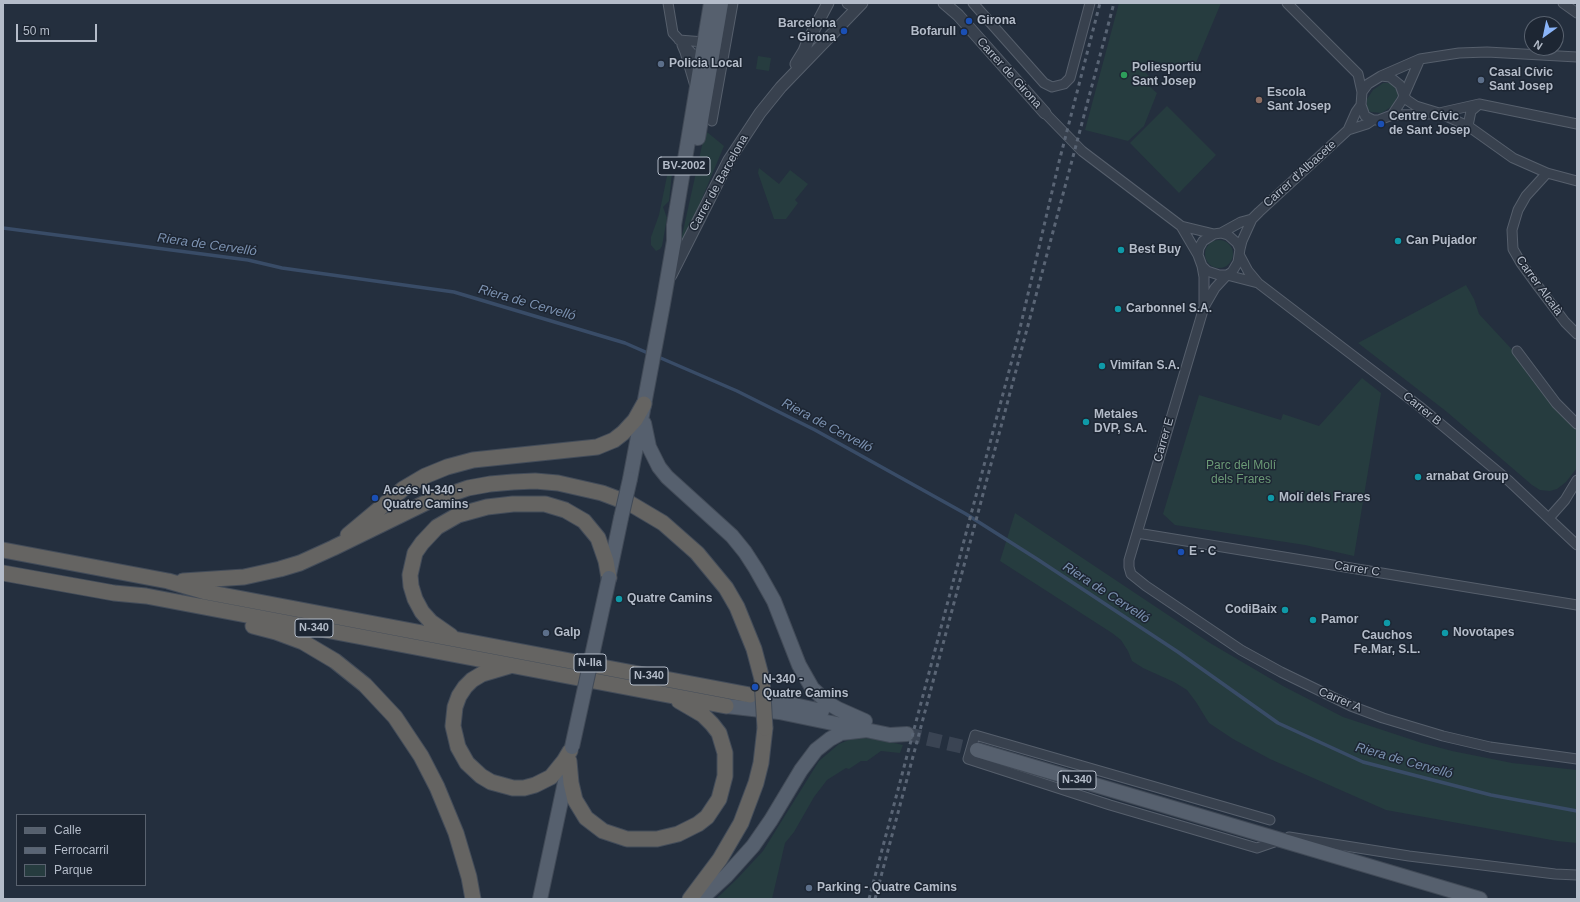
<!DOCTYPE html>
<html>
<head>
<meta charset="utf-8">
<style>
	body { margin:0 }
	#map { position:relative; width:1580px; height:902px; overflow:hidden; background:#242f3e; font-family:Helvetica,sans-serif }
	canvas { display:block }
	.frame { position:absolute; inset:0; border:4px solid #b4bcc9; pointer-events:none }
	.legend { position:absolute; left:16px; top:814px; width:130px; height:72px; box-sizing:border-box; background:#1d2633; border:1px solid #59626f; margin:0; padding:5px 7px; list-style:none; font-size:12px; color:#b4bcc9 }
	.legend li { display:flex; align-items:center; gap:8px; height:20px }
	.legend b { width:20px; border:1px solid #59626f }
	.north { position:absolute; left:1524px; top:16px; width:40px; height:40px; box-sizing:border-box; background:#1d2633; border:1px solid #59626f; border-radius:50%; rotate:213deg; font-size:11px; font-weight:700; line-height:16px; text-align:center; color:#b4bcc9 }
	.north::after { content:''; display:block; margin:auto; width:14px; height:18px; background:#8ab4f8; clip-path:polygon(50% 0,100% 100%,50% 72%,0 100%) }
	.scale { position:absolute; left:16px; top:24px; width:81px; height:18px; box-sizing:border-box; border:2px solid #b4bcc9; border-top:0; padding-left:5px; font-size:12px; line-height:14px; white-space:nowrap; color:#b4bcc9; -webkit-text-stroke:3px #1d2633; paint-order:stroke }
</style>
</head>
<body>
<div id="map">
<canvas width="1580" height="902"></canvas>
<div class="frame"></div>
<ul class="legend">
<li><b style="height:5px;background:#56606e"></b>Calle</li>
<li><b style="height:5px;background:#5a6575"></b>Ferrocarril</li>
<li><b style="height:11px;background:#263c3f"></b>Parque</li>
</ul>
<div class="north">N</div>
<div class="scale">50 m</div>
</div>
<script>
const g = document.querySelector('canvas').getContext('2d');
g.lineJoin = 'round';
function fill(path, color) { g.fillStyle = color; g.fill(path, 'evenodd'); }
const shape = rows => new Path2D(rows.map(r => 'M' + r).join(''));
function stroke(path, color, width, dash) { g.strokeStyle = color; g.lineWidth = width; g.lineCap = dash ? 'butt' : 'round'; g.setLineDash(dash || []); g.stroke(path); }
function label(font, color, halo, rows, align = 'center') {
  g.font = font + ' Helvetica,sans-serif'; g.lineWidth = 3; g.setLineDash([]); g.textBaseline = 'middle'; g.strokeStyle = halo; g.fillStyle = color; for (const [text, x, y, turn = 0] of rows) {
    g.save(); g.translate(x, y); g.rotate((+turn || 0) * Math.PI / 180); g.textAlign = isNaN(turn) ? turn : align; if (halo) g.strokeText(text, 0, 0); g.fillText(text, 0, 0); g.restore();
  }
}
fill(shape([
	[1119,3,1221,3,1193,70,1149,60,1145,72,1151,78,1149,86,1157,93,1144,126,1128,141,1085,130],
	[758,56,771,58,769,71,756,69],
	[1383,83,1390,83,1397,90,1398,95,1395,101,1392,106,1382,113,1371,112,1368,110,1367,107,1367,99,1373,90],
	[1167,106,1216,155,1179,193,1130,143],
	[705,132,707,132,724,146,677,258],
	[759,168,779,184,790,170,808,184,795,200,798,203,786,219,774,219,758,173],
	[669,170,672,173,669,201,663,207,667,218,662,246,660,249,656,251,651,245,651,237,659,215,667,176],
	'1205 254a14 14 0 1 1 28 0a14 14 0 1 1-28 0Z',
	[1466,285,1474,299,1479,314,1518,356,1528,375,1547,399,1577,429,1577,468,1566,482,1557,489,1550,491,1540,490,1532,485,1447,412,1358,343],
	[1362,378,1381,393,1354,556,1305,545,1175,525,1163,514,1199,395,1281,420,1283,414,1319,426],
	[1015,513,1210,643,1283,686,1343,717,1422,743,1452,751,1512,763,1577,770,1577,843,1557,841,1386,810,1270,759,1233,739,1209,723,1196,702,1187,690,1174,682,1143,668,1132,661,1128,651,1121,640,1112,633,1000,561],
	[862,738,877,739,903,745,900,753,881,751,867,761,861,761,849,769,846,768,827,780,814,797,794,832,785,843,772,899,716,899,737,879,763,851,819,761,839,744,851,739]
]), '#263c3f');
stroke(shape([
	[3,228,248,260,282,268,454,292,625,343,650,354],
	[656,356,737,391,815,430,966,514,1037,559,1178,652,1278,723,1363,762,1491,795,1577,811]
]), '#394c67', 3.5);
stroke(shape([
	[907,734,977,750]
]), '#3a4453', 14, [14, 7]);
const minor = shape([
	[668,3,673,33,703,65],
	[973,3,1044,83,1052,87,1064,84,1070,78,1090,3],
	[1287,3,1358,74,1362,92],
	[1563,3,1577,13],
	[679,40,704,42],
	[682,45,685,52,695,86],
	[1420,59,1402,100,1392,115,1379,120,1373,120,1365,116,1361,105,1362,92,1368,84,1381,76,1420,59,1459,53,1487,52,1577,57],
	[1381,76,1390,77,1400,85,1404,96,1407,100,1416,106,1439,113,1468,126,1513,158,1547,173,1577,181],
	[1045,113,1082,151,1181,226,1198,255,1202,266,1207,271,1219,275,1227,275,1232,272,1238,262,1240,249,1237,243,1228,235,1221,233,1214,234,1203,241,1199,248,1198,255],
	[1439,113,1479,104,1577,124],
	[1392,115,1430,114],
	[712,121,733,3],
	[1468,126,1471,111,1478,105],
	[1348,130,1356,112,1361,105],
	[1547,173,1526,196,1518,210,1512,230,1513,249,1521,263,1537,285,1565,322,1577,334],
	[1181,226,1214,234],
	[1221,233,1241,222,1252,219],
	[1240,249,1242,241,1252,219,1259,212,1348,130,1367,124,1373,120],
	[1240,256,1248,271,1258,283,1419,406,1509,481,1577,545],
	[1202,266,1204,277,1204,304],
	[1227,275,1215,288,1204,307,1129,560,1129,567,1131,574,1146,586,1241,650,1281,672,1351,706,1383,718,1443,736,1490,747,1577,759],
	[1227,275,1258,283],
	[1517,351,1556,403,1577,424],
	[1549,518,1565,500,1577,480],
	[1137,533,1577,605],
	[1270,820,975,735,968,759,1110,805,1257,848,1280,840],
	[1289,837,1409,856,1555,874,1577,875]
]);
const tertiary = shape([
	[848,3,852,5,861,4],
	[944,3,958,15,1045,113],
	[796,64,804,51,808,41,828,3],
	[671,275,729,160,760,113,781,87,862,3]
]);
const primary = shape([
	[698,138,721,3],
	[644,423,649,447,659,467,667,477,732,536,745,552,756,569,774,601,799,665,812,688,828,703,838,709,865,721],
	[630,479,663,304,674,241,674,225,711,3],
	[609,575,621,518],
	[753,696,822,711],
	[726,706,779,712,890,735,907,734],
	[977,750,1480,899],
	[540,899,568,768],
	[701,899,727,875,753,846,771,820,801,770,816,750,830,739,841,733,867,730]
]);
const trunk = shape([
	[348,535,403,489,425,476,447,467,473,460,597,447,614,440,623,433,635,420,644,404],
	[3,550,168,581,206,592,750,695],
	[3,573,114,593,146,596,726,706],
	[183,581,244,577,280,569,300,563,333,548,425,503,468,488,490,484,513,482,535,481,558,483,602,493,631,504,663,523,697,553,726,588,737,607,754,649,762,679],
	[253,626,276,632,303,642,335,661,365,685,395,717,421,756,437,787,456,833,469,877,473,899],
	[451,636,431,622,422,612,415,599,411,586,410,575,415,553,422,543,437,527,458,515,487,507,513,504,545,504,565,510,584,521,598,538,606,561,609,578],
	[509,666,482,674,472,680,465,687,459,696,455,707,453,726,458,747,467,763,481,776,491,782,513,788,524,788,535,785,551,777,564,761,570,751],
	[569,761,571,783,575,800,586,818,603,831,627,839,657,839,678,834,698,824,707,817,719,799,725,776,725,753,719,733,712,724,703,715,679,701],
	[690,899,720,859,741,823,756,783,761,763,765,728]
]);
stroke(minor, '#565f6c', 11);
stroke(tertiary, '#565f6c', 13);
stroke(primary, '#414a57', 16);
stroke(trunk, '#434c59', 17);
stroke(minor, '#38414e', 9);
stroke(tertiary, '#38414e', 11);
stroke(primary, '#56606e', 14);
stroke(trunk, '#656462', 15);
stroke(shape([
	[869,899,1017,341,1059,162,1100,3],
	[875,899,1114,3]
]), '#5a6575', 3, [4, 4]);
const primaryBridge = shape([
	[621,518,630,479],
	[572,747,609,578]
]);
const trunkBridge = shape([
	[762,679,765,728]
]);
stroke(primaryBridge, '#414a57', 16, []);
stroke(trunkBridge, '#434c59', 17, []);
stroke(primaryBridge, '#56606e', 14);
stroke(trunkBridge, '#656462', 15);
for (const [x, y, r, color] of [
	[969,21,4,"#1a4fb4"],
	[844,31,4,"#1a4fb4"],
	[964,32,4,"#1a4fb4"],
	[661,64,4,"#5c6f8a"],
	[1124,75,4,"#2e9e5b"],
	[1481,80,4,"#5c6f8a"],
	[1259,100,4,"#8d6e63"],
	[1381,124,4,"#1a4fb4"],
	[1398,241,4,"#0f9aa8"],
	[1121,250,4,"#0f9aa8"],
	[1118,309,4,"#0f9aa8"],
	[1102,366,4,"#0f9aa8"],
	[1086,422,4,"#0f9aa8"],
	[1418,477,4,"#0f9aa8"],
	[375,498,4,"#1a4fb4"],
	[1271,498,4,"#0f9aa8"],
	[1181,552,4,"#1a4fb4"],
	[619,599,4,"#0f9aa8"],
	[1285,610,4,"#0f9aa8"],
	[1313,620,4,"#0f9aa8"],
	[1387,623,4,"#0f9aa8"],
	[546,633,4,"#5c6f8a"],
	[1445,633,4,"#0f9aa8"],
	[755,687,4,"#1a4fb4"],
	[809,888,4,"#5c6f8a"]
]) { const dot = new Path2D(); dot.arc(x, y, r, 0, 2 * Math.PI); g.fillStyle = color; g.fill(dot); stroke(dot, '#1d2633', 1.5); }
for (const [x, y, w] of [
	[684,166,52],
	[314,628,38],
	[590,663,32],
	[649,676,38],
	[1077,780,38]
]) { const box = new Path2D(); box.roundRect(x - w / 2, y - 9, w, 18, 3); g.fillStyle = '#1d2633'; g.fill(box); stroke(box, '#b4bcc9', 1); }
label('bold 11px', '#b4bcc9', null, [
	["BV-2002",684,166],
	["N-340",314,628],
	["N-IIa",590,663],
	["N-340",649,676],
	["N-340",1077,780]
]);
label('bold 12px', '#b4bcc9', '#1d2633', [
	["Girona",977,21],
	["Barcelona",836,24,"right"],
	["- Girona",836,38,"right"],
	["Bofarull",956,32,"right"],
	["Policia Local",669,64],
	["Poliesportiu",1132,68],
	["Sant Josep",1132,82],
	["Casal Cívic",1489,73],
	["Sant Josep",1489,87],
	["Escola",1267,93],
	["Sant Josep",1267,107],
	["Centre Cívic",1389,117],
	["de Sant Josep",1389,131],
	["Can Pujador",1406,241],
	["Best Buy",1129,250],
	["Carbonnel S.A.",1126,309],
	["Vimifan S.A.",1110,366],
	["Metales",1094,415],
	["DVP, S.A.",1094,429],
	["arnabat Group",1426,477],
	["Accés N-340 -",383,491],
	["Quatre Camins",383,505],
	["Molí dels Frares",1279,498],
	["E - C",1189,552],
	["Quatre Camins",627,599],
	["CodiBaix",1277,610,"right"],
	["Pamor",1321,620],
	["Galp",554,633],
	["Novotapes",1453,633],
	["Cauchos",1387,636,"center"],
	["Fe.Mar, S.L.",1387,650,"center"],
	["N-340 -",763,680],
	["Quatre Camins",763,694],
	["Parking - Quatre Camins",817,888]
], 'left');
label('12px', '#b4bcc9', '#1d2633', [
	["Carrer de Girona",1009,73,48],
	["Carrer d'Albacete",1300,174,-42],
	["Carrer de Barcelona",719,183,-61],
	["Carrer Alcalà",1539,286,54],
	["Carrer B",1422,409,39],
	["Carrer E",1164,440,-74],
	["Carrer C",1357,569,9],
	["Carrer A",1340,700,23]
]);
label('12px', '#6b9a76', '#1d2633', [
	["Parc del Molí",1241,466],
	["dels Frares",1241,480]
]);
label('italic 13px', '#7c92b1', '#1d2633', [
	["Riera de Cervelló",207,245,8],
	["Riera de Cervelló",527,303,16],
	["Riera de Cervelló",827,426,28],
	["Riera de Cervelló",1106,593,33],
	["Riera de Cervelló",1404,761,16]
]);
</script>
</body>
</html>
